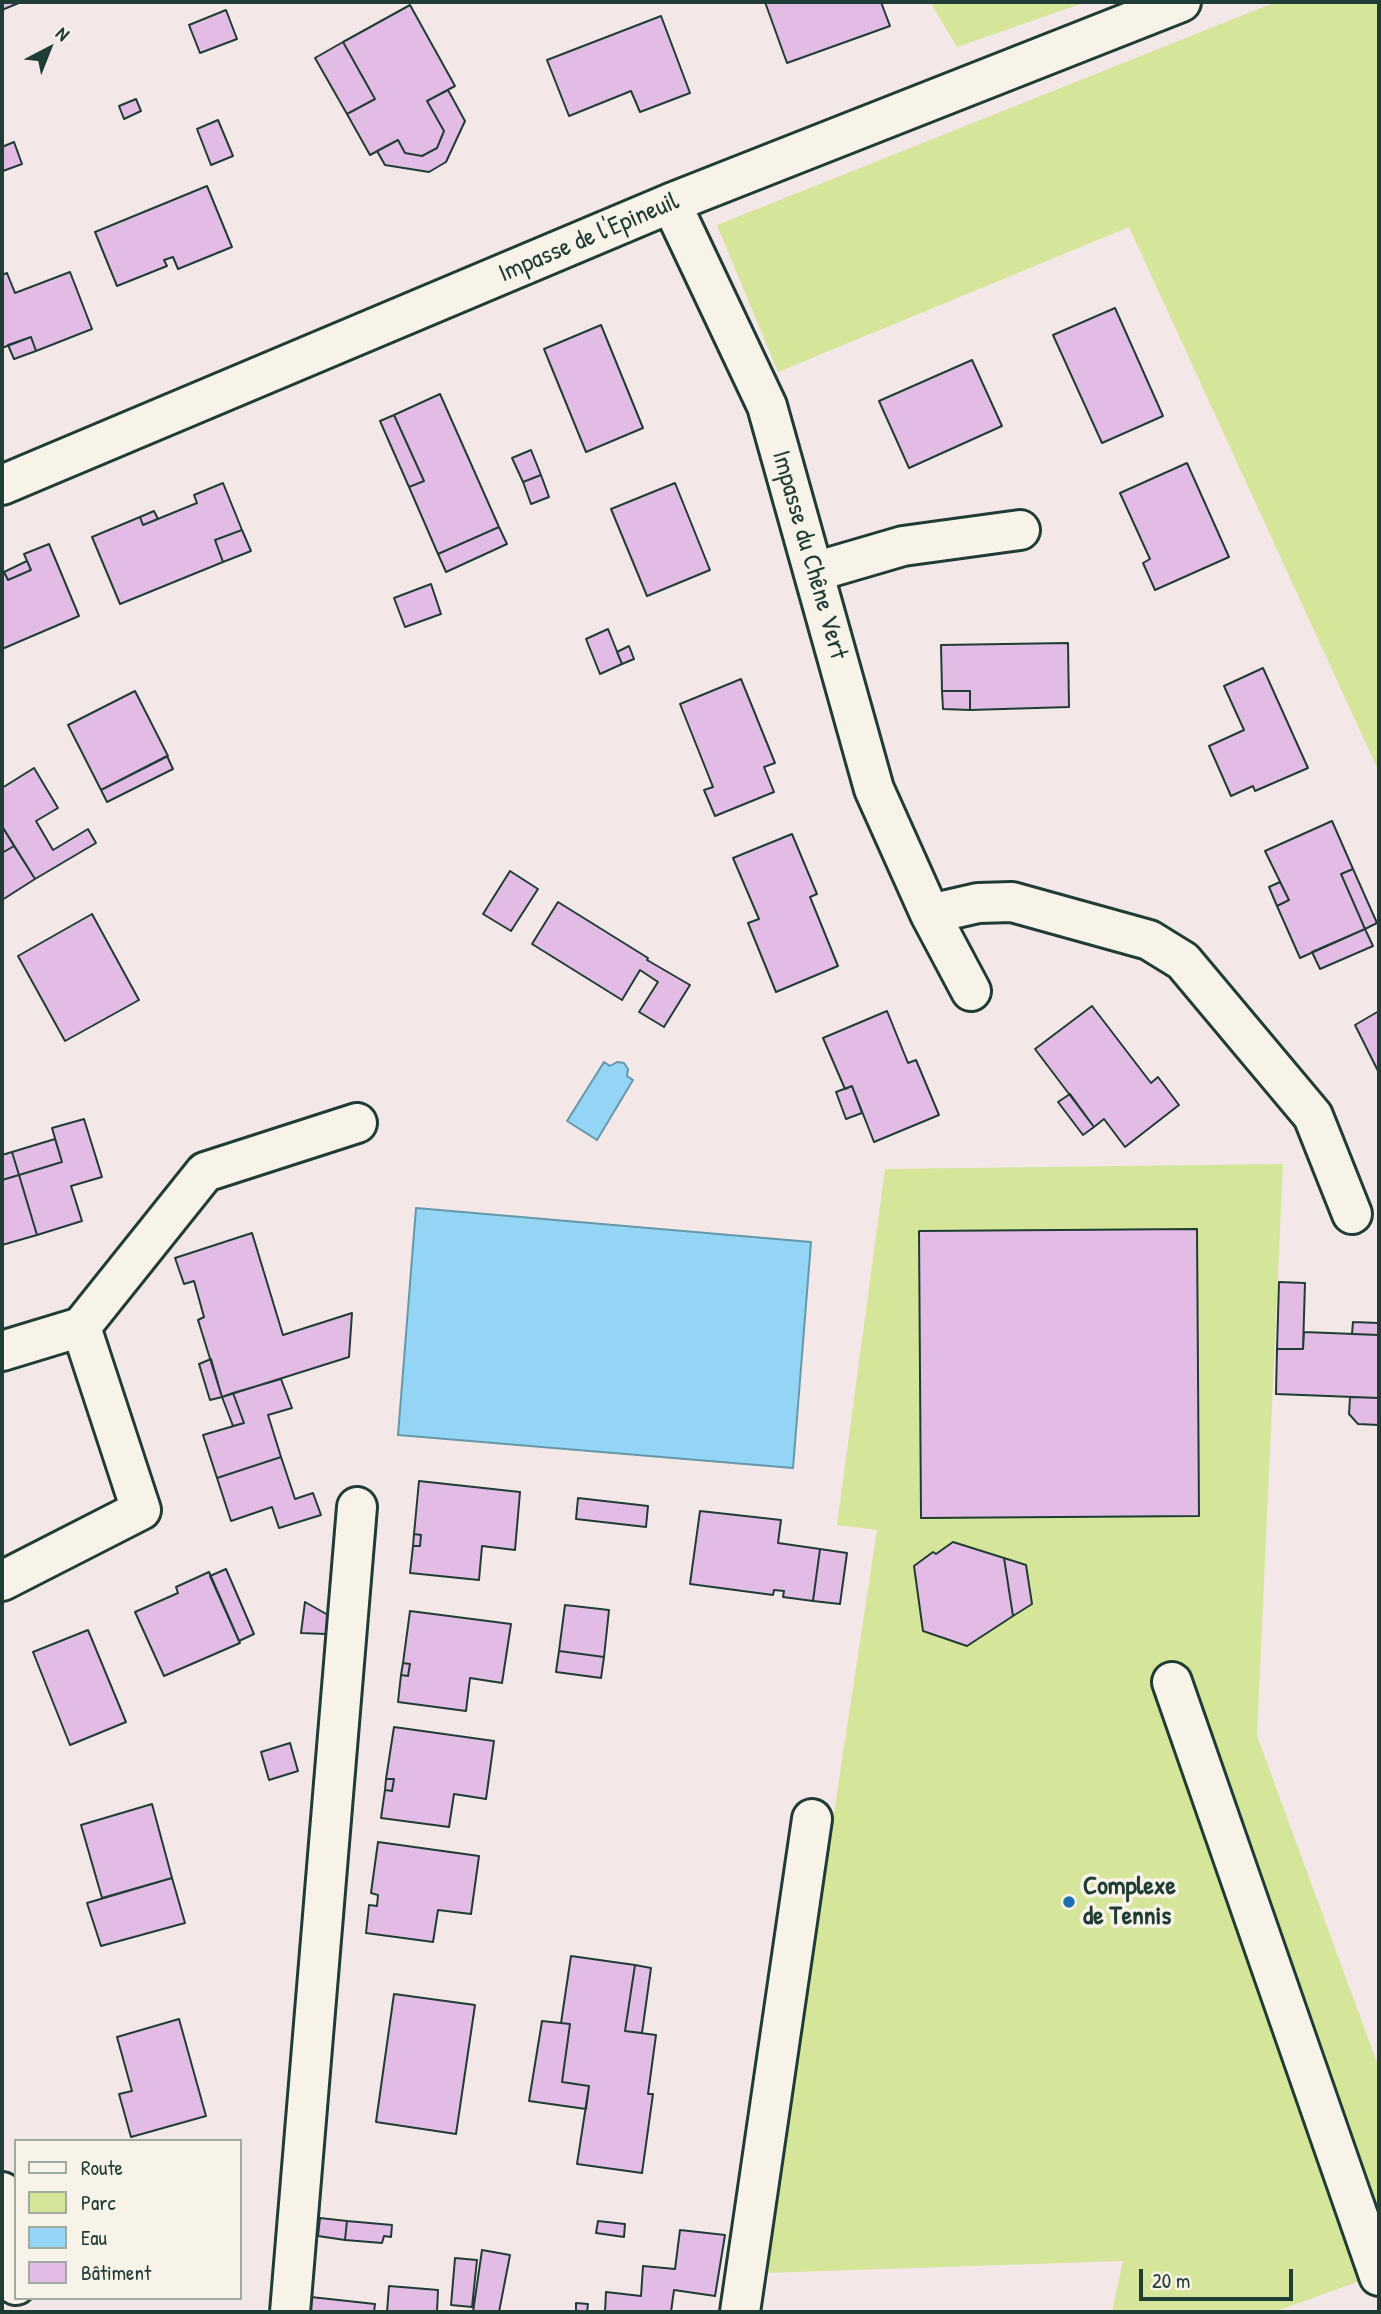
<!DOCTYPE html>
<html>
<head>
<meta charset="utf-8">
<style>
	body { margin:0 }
	#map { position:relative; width:1381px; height:2314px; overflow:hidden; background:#f3e8e7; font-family:"Patrick Hand",sans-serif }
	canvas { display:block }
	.frame { position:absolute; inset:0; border:4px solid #1f3d34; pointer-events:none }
	.legend { position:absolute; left:14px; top:2139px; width:228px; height:161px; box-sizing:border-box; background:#f7f3e8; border:2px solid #a1aaa0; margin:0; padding:9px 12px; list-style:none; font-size:21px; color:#1f3d34 }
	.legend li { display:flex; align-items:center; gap:14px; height:35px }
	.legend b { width:35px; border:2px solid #a1aaa0 }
	.north { position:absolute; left:14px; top:14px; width:70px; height:70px; -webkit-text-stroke:5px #f7f3e8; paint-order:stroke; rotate:42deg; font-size:19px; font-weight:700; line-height:28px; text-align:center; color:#1f3d34 }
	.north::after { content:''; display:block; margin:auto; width:24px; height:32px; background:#1f3d34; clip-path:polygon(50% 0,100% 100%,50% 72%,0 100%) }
	.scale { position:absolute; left:1139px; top:2269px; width:154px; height:32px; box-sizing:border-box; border:4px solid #1f3d34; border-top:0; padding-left:9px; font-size:21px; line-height:24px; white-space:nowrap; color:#1f3d34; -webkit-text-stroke:5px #f7f3e8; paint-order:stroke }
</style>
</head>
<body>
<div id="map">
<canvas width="1381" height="2314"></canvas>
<div class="frame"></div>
<ul class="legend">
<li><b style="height:9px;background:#f7f3e8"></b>Route</li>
<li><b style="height:19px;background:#d5e599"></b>Parc</li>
<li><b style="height:19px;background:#94d4f5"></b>Eau</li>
<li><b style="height:19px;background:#e2bce5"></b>Bâtiment</li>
</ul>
<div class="north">N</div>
<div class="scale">20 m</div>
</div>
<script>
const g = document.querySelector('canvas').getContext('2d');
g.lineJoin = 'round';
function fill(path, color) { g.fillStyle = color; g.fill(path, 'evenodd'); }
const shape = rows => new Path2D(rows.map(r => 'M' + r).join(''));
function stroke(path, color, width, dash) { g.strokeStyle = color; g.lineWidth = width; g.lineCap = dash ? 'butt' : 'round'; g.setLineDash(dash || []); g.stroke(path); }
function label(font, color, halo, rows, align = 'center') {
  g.font = font + ' "Patrick Hand",sans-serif'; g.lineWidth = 7; g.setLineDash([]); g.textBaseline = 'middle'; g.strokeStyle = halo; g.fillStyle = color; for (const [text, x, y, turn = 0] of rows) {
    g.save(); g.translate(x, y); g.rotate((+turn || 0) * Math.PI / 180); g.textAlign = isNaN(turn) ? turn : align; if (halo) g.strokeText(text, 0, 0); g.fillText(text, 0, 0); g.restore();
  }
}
fill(shape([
	[930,2,1086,2,957,47],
	[1276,2,1379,2,1379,772,1129,227,778,372,717,225],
	[1283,1164,1257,1736,1379,2068,1379,2274,1274,2312,1112,2312,1123,2261,764,2273,877,1530,837,1525,885,1169]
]), '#d5e599');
const water = shape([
	[604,1062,610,1066,617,1062,624,1063,628,1069,627,1076,633,1080,597,1140,567,1121,604,1062],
	[416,1208,811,1242,793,1468,398,1435,416,1208]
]);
fill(water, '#94d4f5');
stroke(water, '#6598a8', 2);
const building = shape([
	[2,2,21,2,2,10,2,2],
	[765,2,881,2,890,26,787,63,765,2],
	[410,5,455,86,427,101,444,131,437,148,422,156,405,153,398,140,370,155,347,114,375,99,343,42,410,5],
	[226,10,237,39,200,53,189,25,226,10],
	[661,16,690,93,640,112,631,91,569,116,547,60,661,16],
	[343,42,375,99,347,114,315,58,343,42],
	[448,90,465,121,446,162,429,172,385,165,377,151,398,140,405,153,422,156,437,148,444,131,427,101,448,90],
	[136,99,141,111,124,119,119,106,136,99],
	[218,120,233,156,211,165,197,129,218,120],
	[14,142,22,164,3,171,2,147,14,142],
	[207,186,232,247,178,269,173,257,164,260,167,266,117,286,95,232,207,186],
	[70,272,92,329,36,351,31,337,2,348,2,275,7,273,15,293,70,272],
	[1115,308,1163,416,1102,443,1053,335,1115,308],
	[601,325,643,428,586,452,544,349,601,325],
	[31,337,36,351,14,359,8,345,31,337],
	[972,360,1002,426,909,468,879,401,972,360],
	[440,394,499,527,438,554,409,487,424,481,394,415,440,394],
	[394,415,424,481,409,487,380,421,394,415],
	[531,450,541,475,523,482,512,458,531,450],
	[1187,463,1229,557,1155,590,1143,563,1150,559,1120,493,1187,463],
	[541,475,549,497,531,504,523,482,541,475],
	[223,483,242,530,215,540,223,562,120,604,92,537,140,517,143,525,197,503,194,495,223,483],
	[675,483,710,570,647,596,611,509,675,483],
	[154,511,158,519,143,525,140,517,154,511],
	[499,527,507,544,446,572,438,554,499,527],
	[242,530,251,551,223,562,215,540,242,530],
	[49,544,79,616,2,649,2,572,4,572,8,580,31,570,24,554,49,544],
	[27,561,31,570,8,580,4,572,27,561],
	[431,584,441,614,405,627,394,598,431,584],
	[608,629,622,664,600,674,586,639,608,629],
	[1068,643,1069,707,970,710,970,691,942,691,941,645,1068,643],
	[629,646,634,659,622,664,617,652,629,646],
	[1263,668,1308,768,1255,791,1253,786,1231,796,1209,746,1244,730,1224,686,1263,668],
	[741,679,775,763,764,767,774,792,715,816,704,790,713,787,680,704,741,679],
	[135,691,168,756,101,790,68,725,135,691],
	[942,691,970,691,970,710,943,709,942,691],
	[167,756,173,769,107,802,101,790,167,756],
	[34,768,58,808,36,821,53,850,88,829,96,843,35,879,2,826,2,788,34,768],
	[1332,821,1353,869,1341,874,1365,929,1300,958,1277,906,1289,900,1265,851,1332,821],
	[2,826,14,846,2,853,2,826],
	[792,834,817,894,810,897,838,966,776,992,748,923,759,919,733,858,792,834],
	[14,846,35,879,2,900,2,853,14,846],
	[1353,869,1377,923,1365,929,1341,874,1353,869],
	[510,871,538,889,511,931,483,914,510,871],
	[1280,882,1289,900,1277,906,1269,887,1280,882],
	[558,902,648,958,647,960,690,985,664,1027,639,1012,658,982,640,970,622,1000,532,944,558,902],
	[92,914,139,1000,65,1041,18,956,92,914],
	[1365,929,1373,946,1320,969,1312,952,1365,929],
	[1092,1006,1151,1083,1158,1077,1179,1105,1125,1147,1104,1119,1094,1127,1035,1049,1092,1006],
	[887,1011,908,1063,916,1060,939,1115,874,1142,852,1086,845,1089,823,1038,887,1011],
	[1379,1011,1379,1073,1355,1025,1379,1011],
	[852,1086,862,1113,846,1119,836,1092,852,1086],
	[1070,1094,1094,1127,1083,1135,1058,1102,1070,1094],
	[84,1119,102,1177,71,1186,82,1221,37,1235,19,1175,62,1162,52,1128,84,1119],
	[55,1139,62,1162,19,1175,12,1152,55,1139],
	[12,1152,19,1175,2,1180,2,1155,12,1152],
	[19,1175,37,1235,2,1245,2,1180,19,1175],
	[1197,1229,1199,1516,921,1518,919,1231,1197,1229],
	[252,1233,283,1335,352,1313,349,1357,222,1397,198,1320,204,1317,194,1281,184,1284,175,1258,252,1233],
	[1279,1282,1305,1283,1303,1349,1277,1349,1279,1282],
	[1353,1322,1379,1323,1379,1335,1352,1334,1353,1322],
	[1304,1332,1379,1335,1379,1398,1276,1394,1277,1349,1303,1349,1304,1332],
	[211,1359,222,1397,210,1400,199,1364,211,1359],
	[281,1379,292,1408,268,1415,281,1457,217,1478,203,1435,244,1423,233,1393,281,1379],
	[233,1393,244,1423,233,1426,222,1397,233,1393],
	[1350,1397,1379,1398,1379,1425,1358,1424,1349,1414,1350,1397],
	[281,1457,295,1499,313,1493,321,1515,279,1528,272,1507,231,1521,217,1478,281,1457],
	[419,1481,520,1492,515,1550,482,1546,479,1580,410,1573,413,1546,420,1546,421,1535,414,1534,419,1481],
	[578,1498,648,1506,646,1527,576,1519,578,1498],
	[700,1511,781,1520,778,1543,820,1549,813,1601,783,1597,784,1591,774,1590,773,1595,690,1584,700,1511],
	[414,1534,421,1535,420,1546,413,1546,414,1534],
	[953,1542,1004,1558,1013,1616,967,1646,923,1631,914,1566,933,1552,936,1554,953,1542],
	[820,1549,847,1553,840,1604,813,1601,820,1549],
	[1004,1558,1026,1565,1032,1604,1013,1616,1004,1558],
	[226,1569,254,1634,239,1641,210,1576,226,1569],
	[209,1572,240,1643,164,1676,135,1612,178,1593,176,1587,209,1572],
	[305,1602,328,1615,326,1634,301,1633,305,1602],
	[565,1605,609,1610,604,1657,559,1651,565,1605],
	[410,1611,511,1624,502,1683,470,1678,466,1711,398,1702,401,1675,408,1676,410,1664,403,1663,410,1611],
	[88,1630,126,1722,70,1745,33,1652,88,1630],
	[559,1651,604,1657,601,1678,556,1672,559,1651],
	[403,1663,410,1664,408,1676,401,1675,403,1663],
	[394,1727,494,1741,486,1799,454,1794,449,1827,381,1818,385,1790,392,1791,394,1779,386,1779,394,1727],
	[290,1743,298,1771,269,1780,261,1752,290,1743],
	[386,1779,394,1779,392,1791,385,1790,386,1779],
	[152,1804,172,1878,102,1898,81,1825,152,1804],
	[378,1842,479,1856,471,1914,438,1910,433,1942,366,1933,369,1905,377,1906,378,1895,371,1893,378,1842],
	[172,1878,185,1923,101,1946,87,1903,172,1878],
	[571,1956,635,1965,625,2031,656,2035,648,2094,653,2094,642,2173,577,2164,589,2086,562,2082,570,2024,561,2023,571,1956],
	[635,1965,651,1968,642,2033,625,2031,635,1965],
	[394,1994,475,2005,456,2134,376,2122,394,1994],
	[179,2019,206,2116,131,2137,119,2094,132,2091,117,2037,179,2019],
	[542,2021,570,2024,562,2082,589,2086,586,2109,529,2101,542,2021],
	[320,2218,347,2221,345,2240,318,2236,320,2218],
	[347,2221,392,2225,391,2237,384,2236,382,2243,345,2240,347,2221],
	[598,2221,625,2224,624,2237,596,2233,598,2221],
	[680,2230,725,2235,715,2296,674,2290,671,2312,605,2312,606,2292,641,2296,643,2266,675,2269,680,2230],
	[482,2250,510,2255,499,2312,473,2312,482,2250],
	[455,2258,477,2260,472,2307,451,2305,455,2258],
	[389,2286,438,2290,437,2312,387,2312,389,2286],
	[311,2297,375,2304,374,2312,309,2312,311,2297],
	[576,2303,588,2304,587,2312,576,2312,576,2303]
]);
fill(building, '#e2bce5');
stroke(building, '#1f3d34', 2);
const minor = shape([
	[671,203,767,406,874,789,930,914,971,991],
	[2,485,671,203,1181,2],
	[814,572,903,546,1020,530],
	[930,914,978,903,1012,902,1149,940,1183,961,1313,1116,1352,1214],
	[81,1327,205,1172,357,1123],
	[2,1351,81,1327,141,1510,2,1581],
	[1172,1682,1379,2276],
	[2,2192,5,2233,16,2285],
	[290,2312,357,1507],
	[740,2312,812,1819]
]);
stroke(minor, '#1f3d34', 44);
stroke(minor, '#f7f3e8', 38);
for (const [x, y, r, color] of [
	[1069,1902,7,"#1f6fb2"]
]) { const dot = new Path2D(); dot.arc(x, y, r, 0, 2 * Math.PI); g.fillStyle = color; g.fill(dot); stroke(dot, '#f7f3e8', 2.5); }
label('26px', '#1f3d34', '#f7f3e8', [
	["Impasse de l'Epineuil",589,238,-23],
	["Impasse du Chêne Vert",809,555,74]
]);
label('bold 26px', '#1f3d34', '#f7f3e8', [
	["Complexe",1083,1887],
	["de Tennis",1083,1917]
], 'left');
</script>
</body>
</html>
